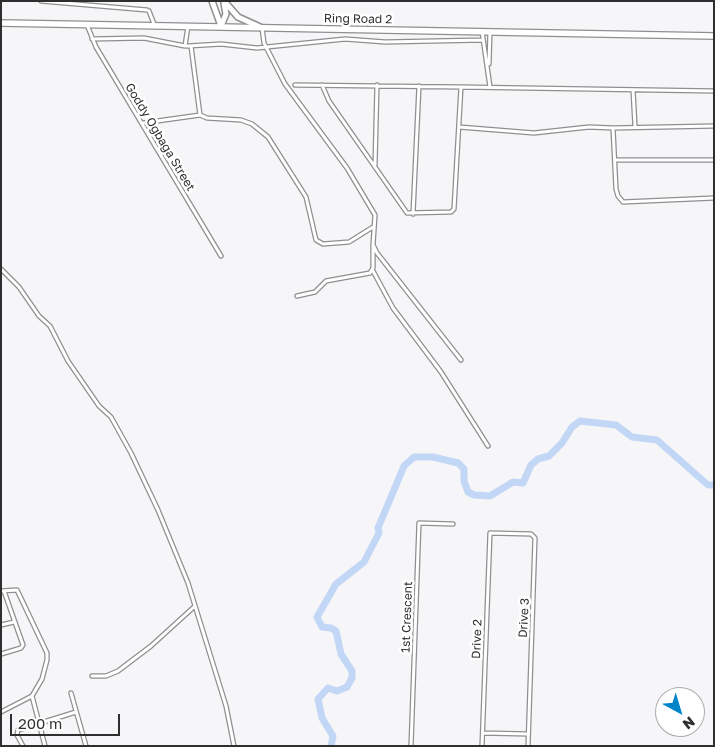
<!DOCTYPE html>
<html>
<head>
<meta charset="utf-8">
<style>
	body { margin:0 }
	#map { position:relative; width:715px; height:747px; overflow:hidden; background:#f6f6f8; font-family:"Golos Text",sans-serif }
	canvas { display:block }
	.frame { position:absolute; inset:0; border:2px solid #2f2f2f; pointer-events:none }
	.north { position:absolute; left:655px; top:687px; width:50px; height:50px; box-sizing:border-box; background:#fff; border:1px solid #acacac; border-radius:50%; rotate:141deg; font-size:14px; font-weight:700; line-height:20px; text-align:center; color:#2f2f2f }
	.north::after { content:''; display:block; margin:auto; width:18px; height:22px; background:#0284cb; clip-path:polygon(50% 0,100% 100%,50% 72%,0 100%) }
	.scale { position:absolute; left:10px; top:714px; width:110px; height:22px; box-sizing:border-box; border:2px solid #2f2f2f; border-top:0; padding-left:6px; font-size:15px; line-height:18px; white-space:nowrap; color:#2f2f2f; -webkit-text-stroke:4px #fff; paint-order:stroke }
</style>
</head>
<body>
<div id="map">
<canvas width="715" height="747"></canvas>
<div class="frame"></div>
<div class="north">N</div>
<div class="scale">200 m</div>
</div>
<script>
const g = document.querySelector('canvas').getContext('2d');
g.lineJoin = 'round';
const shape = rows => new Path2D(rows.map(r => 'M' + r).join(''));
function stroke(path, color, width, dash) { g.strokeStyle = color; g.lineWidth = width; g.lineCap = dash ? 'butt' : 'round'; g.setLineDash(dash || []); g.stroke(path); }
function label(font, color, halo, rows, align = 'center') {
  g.font = font + ' "Golos Text",sans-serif'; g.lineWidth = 5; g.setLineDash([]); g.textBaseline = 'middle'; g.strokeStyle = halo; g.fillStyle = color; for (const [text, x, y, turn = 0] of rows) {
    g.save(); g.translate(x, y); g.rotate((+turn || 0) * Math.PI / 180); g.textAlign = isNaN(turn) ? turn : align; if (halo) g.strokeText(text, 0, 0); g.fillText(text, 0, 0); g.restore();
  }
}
stroke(shape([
	[331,746,333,736,322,718,318,699,328,688,337,691,347,687,352,678,352,671,341,654,336,631,331,628,322,627,317,617,336,584,364,562,379,533,378,528,404,466,414,457,433,457,458,463,464,469,464,481,468,492,474,495,490,496,513,482,523,483,531,465,538,459,549,456,562,443,572,427,580,421,616,425,632,437,657,440,708,485,714,485]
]), '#c2d6f5', 7);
const street = shape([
	[41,1,147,10,149,11,154,24],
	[87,25,96,47,221,256],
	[188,26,185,46,188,46,221,44,257,48,345,39,385,42,483,40],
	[262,28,264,43,285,84,347,168,375,215,373,245,377,253,461,360],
	[482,31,490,87],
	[92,39,144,38,185,46],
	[191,46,200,115,207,118,241,120,252,124,268,137,306,197,316,240,323,244,349,242,373,227],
	[489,64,490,31],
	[295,85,461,87,454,209,451,212,407,213,329,101,322,85],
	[461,87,714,91],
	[633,90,635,126],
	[143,123,200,115],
	[459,127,534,133,589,127,613,128,616,189,618,196,623,202,714,198],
	[613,128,714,126],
	[615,160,714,160],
	[375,165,377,85],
	[413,214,419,86],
	[1,269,19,287,39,316,50,326,68,361,99,406,111,417,131,453,158,510,188,583,226,706,234,746],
	[373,271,393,308,441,372,488,446],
	[297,296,315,292,326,281,370,273,373,268,373,245],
	[1,591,17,590,47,653,47,660,42,679,32,696,1,712],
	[1,625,14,622],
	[1,654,21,648,23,645,4,591],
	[92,676,106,676,118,671,151,646,195,606],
	[71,693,86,746],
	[32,696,45,746],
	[483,733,528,734],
	[23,746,17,735,18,730,76,712],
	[411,746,419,523,453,524],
	[482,746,490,533,531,534,535,538,528,746]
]);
const secondary = shape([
	[212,1,221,26],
	[224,1,238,17,260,27],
	[221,26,226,14,224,3]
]);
const primary = shape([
	[1,23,714,36]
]);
stroke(street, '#8f8f90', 5.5);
stroke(secondary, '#8f8f90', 8);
stroke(primary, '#8f8f90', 8);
stroke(street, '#fff', 3);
stroke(secondary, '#fff', 5);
stroke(primary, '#fff', 5.5);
label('12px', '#2f2f2f', '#fff', [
	["Ring Road 2",358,19,1],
	["Goddy Ogbaga Street",160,137,59],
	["1st Crescent",407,617,-88],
	["Drive 3",524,618,-87],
	["Drive 2",477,639,-88]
]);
</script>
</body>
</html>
